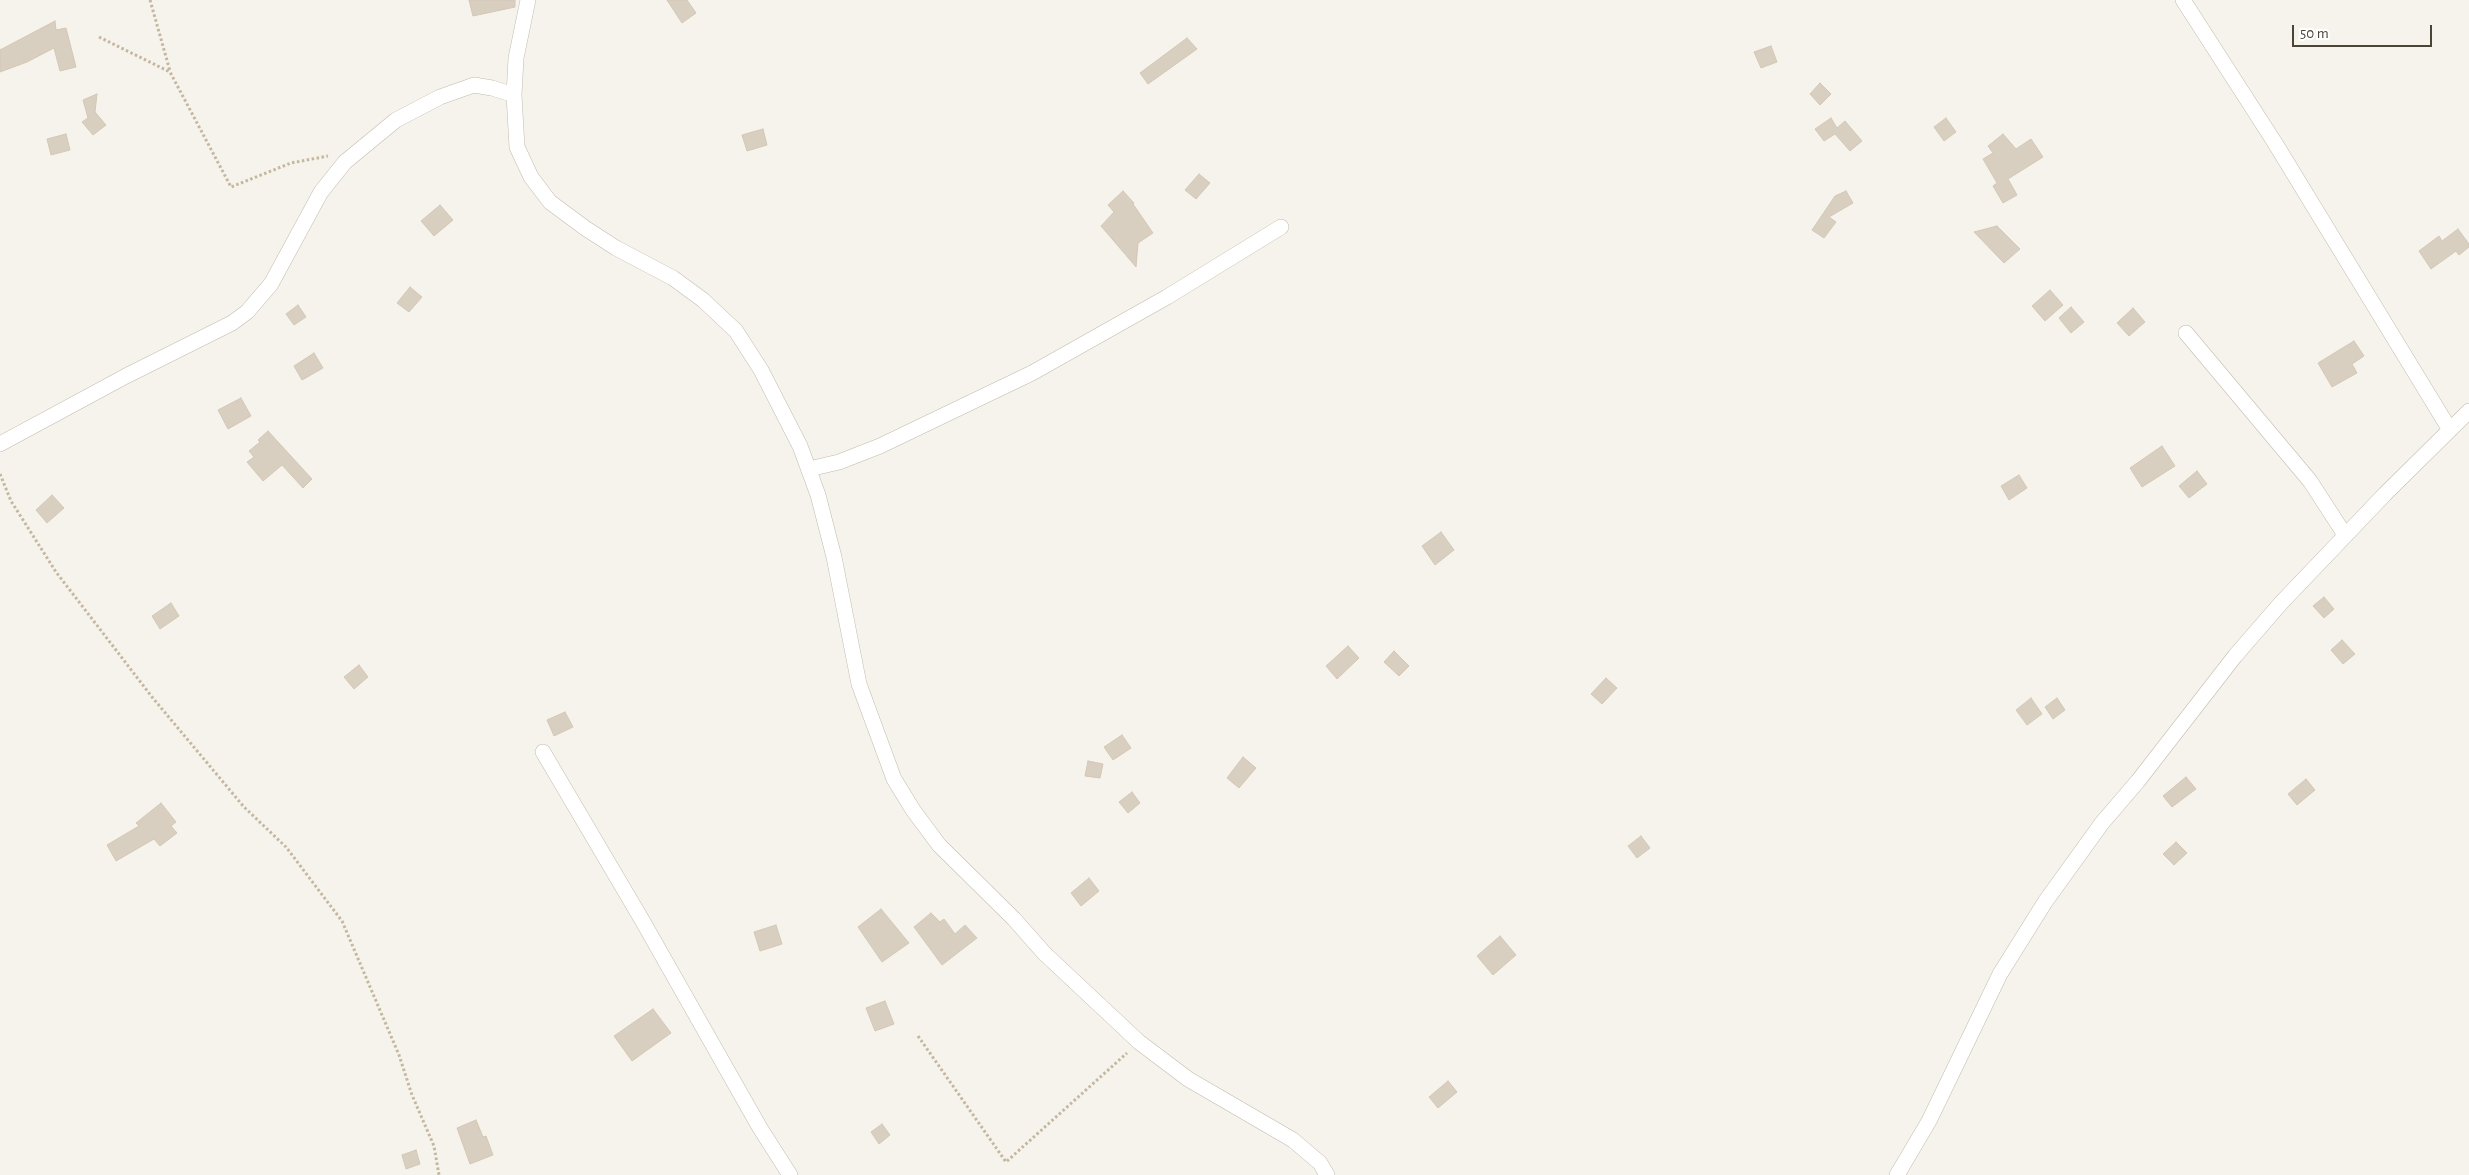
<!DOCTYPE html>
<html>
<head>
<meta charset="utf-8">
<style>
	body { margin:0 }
	#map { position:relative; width:2469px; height:1175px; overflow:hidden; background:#f6f3ec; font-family:"Alegreya Sans",sans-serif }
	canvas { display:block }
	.scale { position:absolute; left:2292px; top:25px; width:140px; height:22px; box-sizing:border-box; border:2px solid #4b4439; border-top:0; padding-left:6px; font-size:15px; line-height:18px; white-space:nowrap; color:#4b4439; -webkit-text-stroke:4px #fff; paint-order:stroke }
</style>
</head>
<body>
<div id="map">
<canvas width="2469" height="1175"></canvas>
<div class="scale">50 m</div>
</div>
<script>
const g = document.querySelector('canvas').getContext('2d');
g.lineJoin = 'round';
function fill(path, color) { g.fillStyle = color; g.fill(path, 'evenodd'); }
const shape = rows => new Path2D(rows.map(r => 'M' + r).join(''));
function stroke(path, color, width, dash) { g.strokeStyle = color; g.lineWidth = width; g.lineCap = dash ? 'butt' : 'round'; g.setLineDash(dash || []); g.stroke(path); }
const building = shape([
	[469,0,515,0,515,7,473,16,469,0],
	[667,0,687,0,696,13,682,23,667,0],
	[55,21,56,30,66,28,76,67,60,71,54,48,27,62,0,72,0,50,55,21],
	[1187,38,1197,49,1148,84,1140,73,1187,38],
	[1771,46,1777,62,1761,68,1754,52,1771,46],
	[1820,83,1831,94,1820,105,1810,94,1820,83],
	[97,94,95,112,106,125,93,135,82,122,88,118,83,100,97,94],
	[1831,118,1837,128,1845,121,1862,141,1850,151,1835,134,1824,141,1815,129,1831,118],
	[1946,118,1956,132,1944,141,1934,127,1946,118],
	[763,129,767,145,747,151,742,135,763,129],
	[66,134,70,150,51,155,47,139,66,134],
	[2003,134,2016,149,2031,139,2043,157,2008,179,2017,195,2003,203,1993,186,1997,183,1983,159,1993,153,1988,146,2003,134],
	[1199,174,1210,183,1196,199,1185,190,1199,174],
	[1123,191,1134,203,1133,204,1153,233,1138,243,1136,267,1101,226,1114,212,1108,205,1123,191],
	[1846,191,1853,203,1829,217,1836,222,1824,238,1812,230,1835,196,1846,191],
	[440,205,453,220,434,236,421,221,440,205],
	[1997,226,2020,249,2004,263,1974,232,1997,226],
	[2458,229,2469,244,2469,247,2459,255,2456,251,2431,269,2419,251,2439,236,2442,241,2458,229],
	[410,287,422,297,409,312,397,303,410,287],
	[2050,290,2063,305,2045,321,2032,306,2050,290],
	[298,305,306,317,294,325,286,314,298,305],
	[2071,307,2084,322,2071,333,2059,318,2071,307],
	[2133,308,2145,322,2129,336,2117,323,2133,308],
	[2354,341,2364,356,2352,364,2357,373,2332,387,2318,363,2354,341],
	[314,353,323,368,302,380,294,366,314,353],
	[241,398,251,416,228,429,218,410,241,398],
	[268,431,312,479,303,488,282,465,263,481,247,462,254,457,249,451,260,442,258,440,268,431],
	[2162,446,2175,466,2142,487,2130,468,2162,446],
	[2197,471,2207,484,2189,498,2179,486,2197,471],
	[2019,475,2027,488,2009,500,2001,486,2019,475],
	[52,495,64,508,47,523,36,510,52,495],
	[1441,532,1454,550,1435,565,1422,546,1441,532],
	[2324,597,2334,609,2324,618,2313,606,2324,597],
	[171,603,179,616,160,629,152,616,171,603],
	[2342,640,2355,654,2343,664,2331,650,2342,640],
	[1348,646,1359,658,1337,679,1326,666,1348,646],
	[1394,651,1409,666,1399,676,1384,662,1394,651],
	[359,665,368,677,354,689,344,677,359,665],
	[1606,678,1617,688,1602,704,1591,694,1606,678],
	[2031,698,2042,714,2027,725,2016,710,2031,698],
	[2057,698,2065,710,2053,719,2045,707,2057,698],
	[565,712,573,727,554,736,547,720,565,712],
	[1122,735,1131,748,1113,760,1104,747,1122,735],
	[1243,757,1256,768,1239,788,1227,778,1243,757],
	[1088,761,1103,764,1100,778,1085,776,1088,761],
	[2186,777,2196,789,2172,807,2163,796,2186,777],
	[2306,779,2315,790,2297,805,2288,794,2306,779],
	[1132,792,1140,803,1128,813,1119,802,1132,792],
	[161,803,176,822,171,826,177,833,160,846,154,839,116,861,107,845,139,826,136,823,161,803],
	[1641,836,1650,848,1637,858,1628,846,1641,836],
	[2176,842,2187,853,2174,865,2163,854,2176,842],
	[1089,878,1099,891,1081,906,1071,893,1089,878],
	[881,909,909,943,882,962,858,927,881,909],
	[931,913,940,922,944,919,955,934,965,925,977,938,942,965,914,927,931,913],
	[776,925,782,944,760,951,754,932,776,925],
	[1500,936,1516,955,1493,975,1477,956,1500,936],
	[885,1001,894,1024,875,1031,866,1008,885,1001],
	[653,1009,671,1033,632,1061,614,1036,653,1009],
	[1448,1081,1457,1092,1438,1108,1429,1097,1448,1081],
	[476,1120,483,1137,486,1136,493,1155,470,1164,457,1128,476,1120],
	[882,1124,890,1135,879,1144,871,1132,882,1124],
	[416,1150,420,1164,406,1169,402,1155,416,1150]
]);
fill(building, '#d8cfc1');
stroke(building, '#d3c7b4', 1);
const minor = shape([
	[528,0,516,58,514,95,517,147,531,177,550,202,585,228,616,248,673,278,703,300,736,331,761,370,800,446,818,495,834,557,859,684,894,779,913,810,939,845,1014,919,1044,953,1139,1042,1188,1079,1293,1140,1320,1163,1327,1175],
	[2183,0,2275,143,2450,430],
	[2186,333,2310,481,2345,535],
	[0,444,126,376,232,323,247,312,271,284,321,192,345,162,396,120,440,97,474,85,492,88,514,95],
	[809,469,839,462,880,446,1032,373,1167,297,1281,227],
	[543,752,642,920,760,1128,790,1175],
	[1897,1175,1929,1121,2000,974,2045,902,2102,823,2138,781,2235,656,2281,603,2385,494,2469,411]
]);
stroke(minor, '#c2bbae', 16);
stroke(shape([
	[150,0,170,71],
	[99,37,170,72,231,187,291,163,328,156],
	[0,474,11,501,56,572,86,611,152,697,244,807,286,847,342,921,399,1055,412,1095,434,1146,439,1175],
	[918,1036,1006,1162,1127,1053]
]), '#c4b79f', 3, [2.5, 2.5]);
stroke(minor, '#fff', 15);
</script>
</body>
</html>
